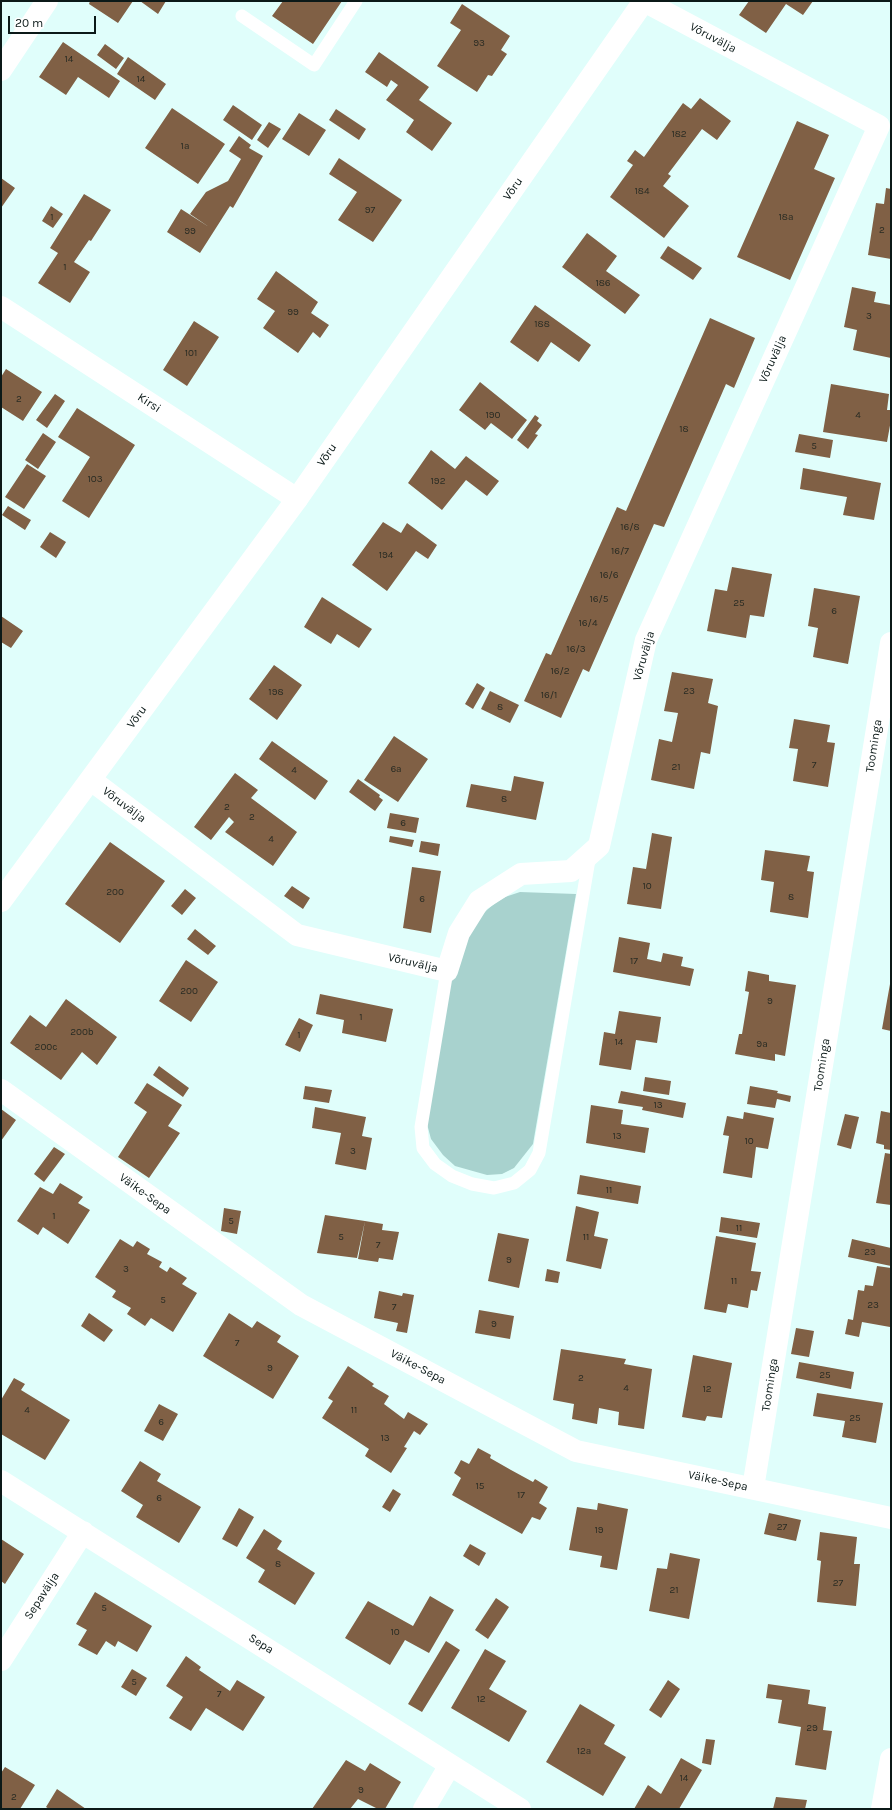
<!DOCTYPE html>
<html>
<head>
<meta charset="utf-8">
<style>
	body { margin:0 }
	#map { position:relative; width:892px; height:1810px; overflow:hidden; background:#e0fefb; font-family:Karla,sans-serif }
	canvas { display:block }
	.frame { position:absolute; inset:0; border:2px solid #0b1918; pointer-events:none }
	.scale { position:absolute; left:8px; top:16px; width:88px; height:18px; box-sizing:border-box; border:2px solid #0b1918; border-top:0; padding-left:5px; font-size:12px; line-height:14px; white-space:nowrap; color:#0b1918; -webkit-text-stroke:3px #fff; paint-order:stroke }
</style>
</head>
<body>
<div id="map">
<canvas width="892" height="1810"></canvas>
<div class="frame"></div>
<div class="scale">20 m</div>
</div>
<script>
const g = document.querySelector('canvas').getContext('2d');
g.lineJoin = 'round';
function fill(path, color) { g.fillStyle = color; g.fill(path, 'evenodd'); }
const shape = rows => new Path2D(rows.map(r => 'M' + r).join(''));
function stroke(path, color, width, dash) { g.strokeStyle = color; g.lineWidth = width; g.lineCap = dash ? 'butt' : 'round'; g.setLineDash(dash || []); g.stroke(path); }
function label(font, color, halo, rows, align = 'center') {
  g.font = font + ' Karla,sans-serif'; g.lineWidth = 3; g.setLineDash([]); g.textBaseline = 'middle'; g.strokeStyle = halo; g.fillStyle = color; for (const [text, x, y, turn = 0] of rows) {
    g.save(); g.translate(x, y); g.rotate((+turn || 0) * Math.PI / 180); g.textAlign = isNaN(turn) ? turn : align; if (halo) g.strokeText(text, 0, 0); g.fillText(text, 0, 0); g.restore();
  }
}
fill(shape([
	[520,892,576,894,533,1144,514,1168,502,1174,487,1175,455,1166,443,1155,431,1139,427,1124,450,979,456,958,480,916,495,903,505,897]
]), '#a8d2ce');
fill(shape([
	[90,1,133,1,118,23,89,4],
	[140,1,166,1,158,14],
	[283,1,342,1,313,44,272,16],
	[749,1,813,1,803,15,786,4,766,33,739,15],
	[462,4,510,36,501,50,507,54,492,76,488,75,477,92,437,66,461,30,450,23],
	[63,42,120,81,109,98,78,77,66,95,39,77],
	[105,44,124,58,116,69,97,55],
	[379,52,429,87,419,100,452,123,432,151,406,132,414,120,386,100,398,85,391,80,387,87,365,72],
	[128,57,166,84,155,100,117,74],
	[700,98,731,121,717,140,702,129,668,174,671,176,663,186,689,206,664,238,610,197,633,165,627,161,635,150,644,157,683,103,691,109],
	[233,105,262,125,252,140,223,120],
	[172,108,225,144,198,184,145,148],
	[336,109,366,129,359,140,329,120],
	[299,113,326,130,309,156,282,139],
	[797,121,829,135,814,169,835,178,790,280,737,257],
	[269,122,281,129,268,148,257,140],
	[239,136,251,145,249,148,263,156,233,208,230,206,200,253,167,232,181,209,209,227,190,214,206,192,228,181,241,159,229,151],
	[339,158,402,200,373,242,338,220,357,192,329,174],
	[1,178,15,188,1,208],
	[886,188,891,189,891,259,868,255,876,203,884,204],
	[84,194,111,210,91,241,89,240,74,262,90,272,70,303,38,283,58,253,50,248],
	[51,206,63,214,53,228,42,221],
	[587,233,617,256,606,271,640,295,625,314,562,267],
	[668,246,702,268,693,280,660,258],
	[276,271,318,302,311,313,329,325,320,338,313,332,298,353,263,328,275,311,257,299],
	[852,287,876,292,874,302,891,305,891,358,853,350,857,330,844,327],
	[535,305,591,345,579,362,551,342,538,362,510,342],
	[710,318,755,338,734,388,726,384,664,527,654,524,589,672,583,669,561,718,524,701,546,653,551,655,617,507,626,511],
	[194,321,219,337,187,386,163,370],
	[6,369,42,392,23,421,1,407,1,377],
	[480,382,527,420,512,439,491,423,485,430,459,410],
	[831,384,889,394,887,410,891,410,891,420,887,442,823,432],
	[55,394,65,401,47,428,36,420],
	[77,408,135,445,89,518,62,501,90,457,58,437],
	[535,415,539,418,537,421,542,425,535,434,538,435,528,449,517,440],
	[43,433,56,442,38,469,25,460],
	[799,434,833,440,830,458,795,452],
	[431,450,455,469,466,456,499,481,487,496,466,480,442,510,408,483],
	[27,464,46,476,24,509,5,497],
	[803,468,881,483,874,520,843,515,847,497,800,489],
	[8,506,31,520,25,530,2,515],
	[383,522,401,533,407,523,437,545,428,559,416,551,387,591,352,565],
	[50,532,66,542,56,558,40,547],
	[732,567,772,574,764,617,750,615,746,638,707,631,715,589,727,591],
	[814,588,860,596,848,664,813,657,818,628,808,626],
	[322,597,372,629,359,648,337,634,331,644,304,627],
	[1,616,23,631,11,648,1,642],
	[274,665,302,685,277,720,249,699],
	[672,672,713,679,708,703,718,706,710,754,701,752,694,789,651,780,659,739,672,742,678,713,664,711],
	[477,683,485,688,473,709,465,704],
	[490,691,519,705,510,723,481,709],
	[794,719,830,725,827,742,835,743,828,787,793,781,798,749,789,748],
	[394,736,428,759,398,802,364,780],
	[272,741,328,781,315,800,259,759],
	[235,773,258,790,251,798,297,832,273,866,225,832,234,822,229,817,211,840,194,827],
	[514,776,544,782,536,820,466,807,471,784,511,791],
	[358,779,380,795,379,797,383,800,375,811,349,792],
	[390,813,419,818,416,833,387,828],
	[652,833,672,837,661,909,627,904,633,867,646,869],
	[390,836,414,840,412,847,389,842],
	[421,841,440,844,438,856,419,852],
	[110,842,165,881,120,943,65,904],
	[765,850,810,856,807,871,814,872,808,918,770,912,774,882,761,880],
	[412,867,441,871,431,933,403,928],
	[292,886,310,898,303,909,284,896],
	[185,889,196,898,182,915,171,906],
	[195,929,216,946,208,955,187,939],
	[619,937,650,943,647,959,661,962,663,953,683,957,681,966,694,969,690,986,613,972],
	[186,960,218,982,191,1022,159,1001],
	[748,971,769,975,769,981,796,985,785,1056,775,1054,775,1061,735,1054,739,1034,742,1034,749,992,745,991],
	[890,984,891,985,891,1031,882,1029],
	[320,994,393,1009,386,1042,342,1033,344,1020,316,1014],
	[66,999,117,1037,97,1065,82,1052,61,1080,10,1043,30,1015,46,1027],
	[619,1011,661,1017,657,1043,636,1040,631,1070,599,1065,604,1032,615,1034],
	[299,1018,313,1025,300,1052,285,1045],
	[159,1066,189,1088,183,1097,153,1075],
	[645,1077,671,1081,669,1095,643,1091],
	[147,1083,182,1105,168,1126,180,1133,149,1178,118,1157,147,1112,134,1103],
	[305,1086,332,1090,329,1103,303,1099],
	[750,1086,778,1091,777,1093,791,1096,790,1102,777,1099,775,1108,747,1104],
	[621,1091,686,1103,683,1118,642,1110,643,1107,618,1103],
	[591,1105,623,1110,621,1124,649,1128,645,1153,586,1143],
	[315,1107,366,1117,362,1136,372,1138,366,1170,335,1164,341,1133,312,1128],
	[1,1109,16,1120,1,1141],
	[881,1111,891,1113,891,1150,884,1149,884,1145,876,1143],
	[744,1112,774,1118,768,1149,756,1147,752,1178,723,1173,729,1136,723,1135,727,1116,743,1119],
	[845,1114,859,1117,851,1149,837,1145],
	[54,1147,65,1154,44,1182,34,1174],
	[885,1153,891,1154,891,1205,876,1203],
	[580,1175,641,1186,638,1204,577,1194],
	[60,1183,83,1197,78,1203,90,1210,68,1244,43,1227,38,1235,17,1221,40,1187,53,1194],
	[576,1206,599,1212,594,1236,608,1239,601,1269,566,1261],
	[224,1208,241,1211,237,1234,221,1231],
	[325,1215,365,1221,357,1258,317,1253],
	[721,1217,760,1223,757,1238,719,1232],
	[365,1221,383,1224,382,1230,399,1232,393,1260,379,1258,378,1262,358,1259],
	[498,1233,529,1239,519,1288,488,1281],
	[716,1236,756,1243,751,1271,761,1272,757,1291,751,1290,748,1308,728,1304,726,1313,704,1309],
	[120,1239,133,1247,137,1241,150,1249,147,1254,162,1262,159,1267,167,1272,170,1267,187,1278,182,1284,197,1293,173,1332,151,1318,145,1326,127,1314,131,1308,112,1297,116,1291,95,1277],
	[852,1239,891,1248,891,1266,848,1257],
	[877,1266,891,1268,890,1327,862,1322,859,1337,845,1334,848,1319,853,1320,858,1290,864,1291,865,1285,873,1286],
	[547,1269,560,1272,558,1283,545,1281],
	[379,1291,402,1296,403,1293,414,1295,407,1333,396,1331,398,1323,374,1318],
	[479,1310,514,1316,510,1339,475,1333],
	[89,1313,113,1330,104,1342,81,1326],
	[229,1313,252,1328,257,1321,281,1336,277,1342,299,1356,273,1399,203,1356],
	[796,1328,814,1331,809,1357,791,1354],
	[561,1349,626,1359,624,1364,652,1369,644,1429,618,1425,619,1412,599,1408,597,1424,572,1419,574,1404,553,1400],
	[693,1355,732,1363,722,1418,707,1416,705,1421,682,1417],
	[799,1362,854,1372,851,1389,796,1378],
	[348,1366,374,1384,372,1386,389,1396,384,1404,404,1419,408,1412,428,1424,420,1435,414,1431,404,1447,407,1448,391,1473,365,1456,369,1449,322,1418,333,1401,328,1398],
	[14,1378,25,1384,21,1390,70,1420,45,1460,1,1434,1,1400],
	[817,1393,883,1403,876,1443,842,1437,845,1421,813,1416],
	[159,1404,178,1414,163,1441,144,1431],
	[478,1448,491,1455,490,1458,511,1470,533,1482,535,1479,548,1487,539,1503,547,1508,540,1520,532,1517,522,1534,452,1495,461,1478,454,1473,461,1460,469,1464],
	[140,1461,161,1474,157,1481,201,1507,179,1543,136,1517,143,1505,121,1491],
	[393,1489,401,1494,390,1512,382,1507],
	[598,1503,628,1509,617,1570,600,1567,602,1556,569,1550,577,1507,597,1510],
	[239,1508,254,1517,237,1547,222,1539],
	[769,1513,801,1520,796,1541,764,1534],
	[264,1529,282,1541,277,1549,315,1573,295,1605,258,1582,265,1570,246,1558],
	[820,1532,857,1537,854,1564,860,1564,856,1606,817,1602,821,1561,817,1560],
	[1,1539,24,1554,5,1584,1,1581],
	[470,1544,486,1553,479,1566,463,1556],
	[670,1553,700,1559,689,1619,649,1611,657,1568,667,1569],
	[95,1592,152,1626,137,1652,118,1641,115,1647,106,1641,97,1655,78,1645,87,1630,76,1624],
	[430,1596,454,1610,429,1653,405,1640,390,1665,345,1638,368,1601,413,1626],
	[496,1598,509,1607,488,1639,475,1630],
	[446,1641,460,1650,422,1712,408,1704],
	[485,1649,506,1661,489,1689,527,1711,509,1742,451,1708],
	[186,1656,201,1667,199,1670,230,1691,237,1680,265,1697,243,1731,206,1708,191,1731,169,1718,183,1697,166,1686],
	[132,1669,147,1678,136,1696,121,1687],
	[668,1680,680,1689,661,1718,649,1710],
	[768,1684,810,1690,808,1704,826,1707,823,1730,832,1731,826,1770,795,1765,801,1727,778,1723,782,1700,766,1698],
	[580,1704,615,1725,604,1744,626,1757,603,1796,546,1762],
	[706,1739,715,1740,711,1765,702,1763],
	[681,1758,702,1770,679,1809,634,1809,648,1785,661,1794],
	[346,1760,365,1771,370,1763,401,1782,385,1809,378,1809,358,1799,350,1809,312,1809],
	[5,1767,35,1785,20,1809,1,1809,1,1773],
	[57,1789,86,1809,49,1809,46,1807],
	[776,1797,807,1800,805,1809,773,1809]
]), '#806045');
stroke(shape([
	[242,16,314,65,356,1],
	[447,971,421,1127,423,1148,435,1164,452,1176,472,1184,494,1188,514,1183,530,1170,539,1153,590,854]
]), '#fff', 13);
stroke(shape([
	[1,70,47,1],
	[1,307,297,499],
	[91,780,297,935,447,971,459,933,479,901,521,874,571,871,599,846,646,640,879,126,644,1],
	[1,1090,301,1305,576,1451,891,1518],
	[1,1481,520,1809],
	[753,1488,891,643],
	[1,1660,83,1532],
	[424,1809,450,1765],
	[882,1809,891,1759]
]), '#fff', 22);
stroke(shape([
	[1,901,297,499,644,1]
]), '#fff', 22);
label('10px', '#282b23', null, [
	["93",479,43],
	["14",69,59],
	["14",141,79],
	["182",679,134],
	["1a",185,146],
	["184",642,191],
	["97",370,210],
	["1",52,217],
	["18a",786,217],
	["2",882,230],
	["99",190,231],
	["1",65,267],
	["186",603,283],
	["99",293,312],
	["3",869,316],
	["188",542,324],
	["101",191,353],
	["2",19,399],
	["190",493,415],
	["4",858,415],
	["18",684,429],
	["5",814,446],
	["103",95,479],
	["192",438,481],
	["16/8",630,527],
	["16/7",620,551],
	["194",386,555],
	["16/6",609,575],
	["16/5",599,599],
	["25",739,603],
	["6",834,611],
	["16/4",588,623],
	["16/3",576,649],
	["16/2",560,671],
	["23",689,691],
	["198",276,692],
	["16/1",549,695],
	["8",500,707],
	["7",814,765],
	["21",676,767],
	["6a",396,769],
	["4",294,770],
	["8",504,799],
	["2",227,807],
	["2",252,817],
	["6",403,823],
	["4",271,839],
	["10",647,886],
	["200",115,892],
	["8",791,897],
	["6",422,899],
	["17",634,961],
	["200",189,991],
	["9",770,1001],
	["1",361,1017],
	["200b",82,1032],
	["1",299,1035],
	["14",619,1042],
	["9a",762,1044],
	["200c",46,1047],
	["13",658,1105],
	["13",617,1136],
	["10",749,1141],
	["3",353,1151],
	["11",609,1190],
	["1",54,1216],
	["5",231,1221],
	["11",739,1228],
	["5",341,1237],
	["11",586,1237],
	["7",378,1245],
	["23",870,1252],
	["9",509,1260],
	["3",126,1269],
	["11",734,1281],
	["5",163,1300],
	["23",873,1305],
	["7",394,1307],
	["9",494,1324],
	["7",237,1343],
	["9",270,1368],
	["25",825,1375],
	["2",581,1378],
	["4",626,1388],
	["12",707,1389],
	["4",27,1410],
	["11",354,1410],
	["25",855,1418],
	["6",161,1422],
	["13",385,1438],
	["15",480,1486],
	["17",521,1495],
	["6",159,1498],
	["27",782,1527],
	["19",599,1530],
	["8",278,1564],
	["27",838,1583],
	["21",674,1590],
	["5",104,1608],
	["10",395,1632],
	["5",134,1682],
	["7",219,1694],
	["12",481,1699],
	["29",812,1728],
	["12a",584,1751],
	["14",684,1778],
	["9",361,1790],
	["2",14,1797]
]);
label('12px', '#0b1918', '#fff', [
	["Võruvälja",713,38,28],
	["Võru",513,189,-55],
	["Võruvälja",773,359,-66],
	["Kirsi",149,403,33],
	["Võru",327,455,-55],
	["Võruvälja",644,656,-74],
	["Võru",137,717,-54],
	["Toominga",874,746,-81],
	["Võruvälja",124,805,37],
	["Võruvälja",413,963,13],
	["Toominga",822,1065,-81],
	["Väike-Sepa",145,1194,36],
	["Väike-Sepa",418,1367,28],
	["Toominga",770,1385,-81],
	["Väike-Sepa",718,1481,12],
	["Sepavälja",42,1596,-57],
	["Sepa",261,1644,32]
]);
</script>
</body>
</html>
